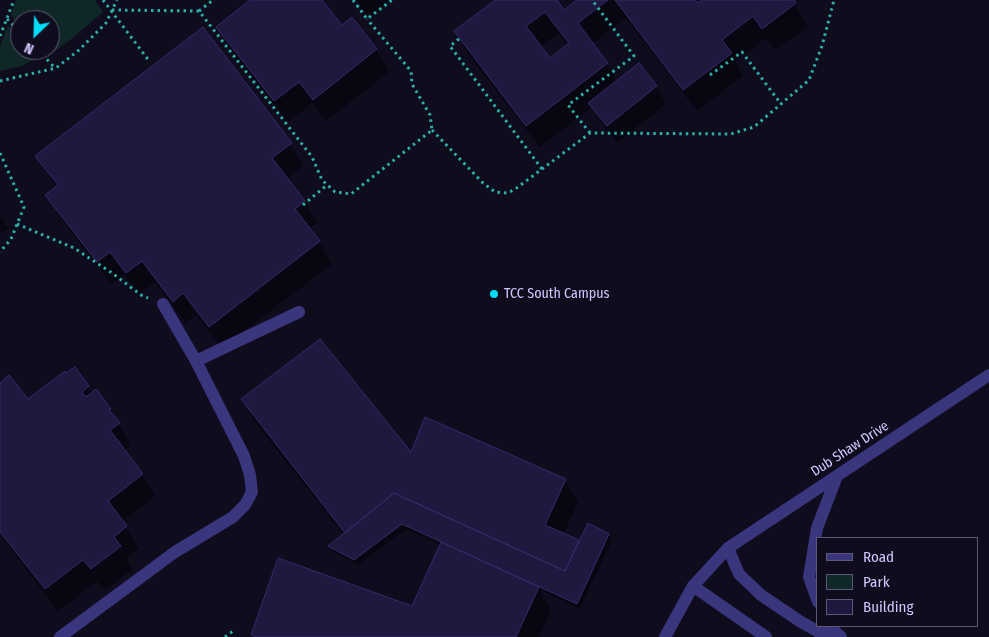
<!DOCTYPE html>
<html>
<head>
<meta charset="utf-8">
<style>
	body { margin:0 }
	#map { position:relative; width:989px; height:637px; overflow:hidden; background:#0f0c1e; font-family:"Fira Sans Condensed",sans-serif }
	canvas { display:block }
	.legend { position:absolute; left:816px; top:537px; width:162px; height:90px; box-sizing:border-box; background:#0f0c1e; border:1px solid #5c5878; margin:0; padding:6px 9px; list-style:none; font-size:15px; color:#cfc9ff }
	.legend li { display:flex; align-items:center; gap:10px; height:25px }
	.legend b { width:25px; border:1px solid #5c5878 }
	.north { position:absolute; left:10px; top:10px; width:50px; height:50px; box-sizing:border-box; background:#0f0c1e; border:1px solid #5c5878; border-radius:50%; rotate:204deg; font-size:14px; font-weight:700; line-height:20px; text-align:center; color:#cfc9ff }
	.north::after { content:''; display:block; margin:auto; width:18px; height:22px; background:#00ddf4; clip-path:polygon(50% 0,100% 100%,50% 72%,0 100%) }
</style>
</head>
<body>
<div id="map">
<canvas width="989" height="637"></canvas>
<ul class="legend">
<li><b style="height:6px;background:#39367e"></b>Road</li>
<li><b style="height:14px;background:#0f2827"></b>Park</li>
<li><b style="height:14px;background:#20183f"></b>Building</li>
</ul>
<div class="north">N</div>
</div>
<script>
const g = document.querySelector('canvas').getContext('2d');
g.lineJoin = 'round';
function fill(path, color) { g.fillStyle = color; g.fill(path, 'evenodd'); }
const shape = rows => new Path2D(rows.map(r => 'M' + r).join(''));
function stroke(path, color, width, dash) { g.strokeStyle = color; g.lineWidth = width; g.lineCap = dash ? 'butt' : 'round'; g.setLineDash(dash || []); g.stroke(path); }
function label(font, color, halo, rows, align = 'center') {
  g.font = font + ' "Fira Sans Condensed",sans-serif'; g.lineWidth = 4; g.setLineDash([]); g.textBaseline = 'middle'; g.strokeStyle = halo; g.fillStyle = color; for (const [text, x, y, turn = 0] of rows) {
    g.save(); g.translate(x, y); g.rotate((+turn || 0) * Math.PI / 180); g.textAlign = isNaN(turn) ? turn : align; if (halo) g.strokeText(text, 0, 0); g.fillText(text, 0, 0); g.restore();
  }
}
fill(shape([
	[16,0,95,0,103,12,70,40,48,56,42,50,50,50,50,20,20,20,20,26,11,15],
	[8,25,20,39,20,50,29,50,36,58,22,66,0,71,0,46]
]), '#0f2827');
fill(shape([
	[252,0,320,0,342,27,352,19,376,50,389,72,326,121,312,103,288,122,230,49,218,27],
	[356,0,390,0,368,16],
	[497,0,555,0,564,12,579,0,694,0,698,5,704,0,792,0,808,26,776,50,766,38,735,61,743,76,697,111,626,18,592,44,607,64,617,82,639,65,656,87,666,104,617,143,600,120,592,107,540,147,468,54,456,32],
	[558,33,568,45,549,60,540,47],
	[290,144,303,166,287,179,304,201,317,223,309,229,319,242,332,264,222,348,196,315,186,323,155,282,140,294,124,274,111,284,60,217,47,195,57,188,37,157],
	[0,216,8,228,0,234],
	[74,369,92,394,110,409,131,446,124,451,142,474,155,496,122,522,139,549,126,558,133,569,104,591,97,581,58,611,0,535,0,384,27,401],
	[242,400,411,455,565,480,578,502,563,534,579,543,609,535,612,540,580,609,540,590,551,610,539,637,254,637,253,635,412,607,440,545,406,529,358,565,333,551,330,546,344,535,255,422]
]), '#0007');
const building = shape([
	[250,0,322,0,342,25,352,17,377,49,313,100,299,82,274,101,216,27,250,0],
	[495,0,557,0,564,10,577,0,608,0,578,23,608,63,526,126,454,31,495,0],
	[545,12,569,43,550,58,526,26,545,12],
	[615,0,695,0,698,3,702,0,794,0,796,3,762,29,753,16,722,40,732,53,683,90,615,0],
	[203,27,292,143,272,158,305,201,295,209,320,241,209,327,183,293,173,302,142,261,126,273,110,252,97,262,45,195,58,185,35,156,203,27],
	[639,63,657,86,607,126,588,103,639,63],
	[320,339,411,452,425,417,566,479,545,525,579,540,565,571,394,493,345,533,241,399,320,339],
	[75,367,89,386,82,392,86,397,96,389,111,409,109,410,120,423,110,430,143,474,108,501,127,526,114,537,121,546,91,569,83,560,45,589,0,532,0,383,9,375,28,399,65,371,66,373,75,367],
	[394,493,565,571,588,523,609,534,577,604,402,524,354,560,328,546,394,493],
	[441,542,539,587,516,637,256,637,251,635,278,558,412,606,441,542]
]);
fill(building, '#20183f');
stroke(building, '#362a6c', 1);
stroke(shape([
	[103,0,150,62],
	[353,0,367,19,392,0],
	[112,10,199,11,312,157,322,180,335,192,351,194,432,130,430,115,412,84,411,71,367,19],
	[199,11,213,0],
	[7,19,20,32],
	[0,36,14,0],
	[459,39,450,46,542,169],
	[38,50,55,68],
	[710,75,742,52,781,104],
	[0,81,56,68,79,50,106,23,117,0],
	[432,130,483,183,495,192,507,193,514,190,590,133,731,134,754,127,809,80,822,46,834,0],
	[590,133,568,105,634,56,592,0],
	[0,153,24,207,11,239,0,252],
	[303,205,327,185],
	[17,224,74,248,112,273,141,295,148,298],
	[225,637,233,631]
]), '#2cb0a8', 3, [2.5, 4]);
stroke(shape([
	[163,304,196,361],
	[728,548,739,574,761,595,801,622,828,637],
	[693,586,766,637],
	[818,602,809,577,817,528,837,476],
	[829,626,841,637],
	[60,637,175,552,233,517,245,505,252,492,250,475,244,456,196,361,299,312],
	[665,637,693,586,728,548,989,375]
]), '#39367e', 12);
for (const [x, y, r, color] of [
	[494,294,5,"#00ddf4"]
]) { const dot = new Path2D(); dot.arc(x, y, r, 0, 2 * Math.PI); g.fillStyle = color; g.fill(dot); stroke(dot, '#0f0c1e', 2); }
label('14px', '#cfc9ff', '#0f0c1e', [
	["TCC South Campus",504,294]
], 'left');
label('14px', '#cfc9ff', '#0f0c1e', [
	["Dub Shaw Drive",850,449,-33]
]);
</script>
</body>
</html>
